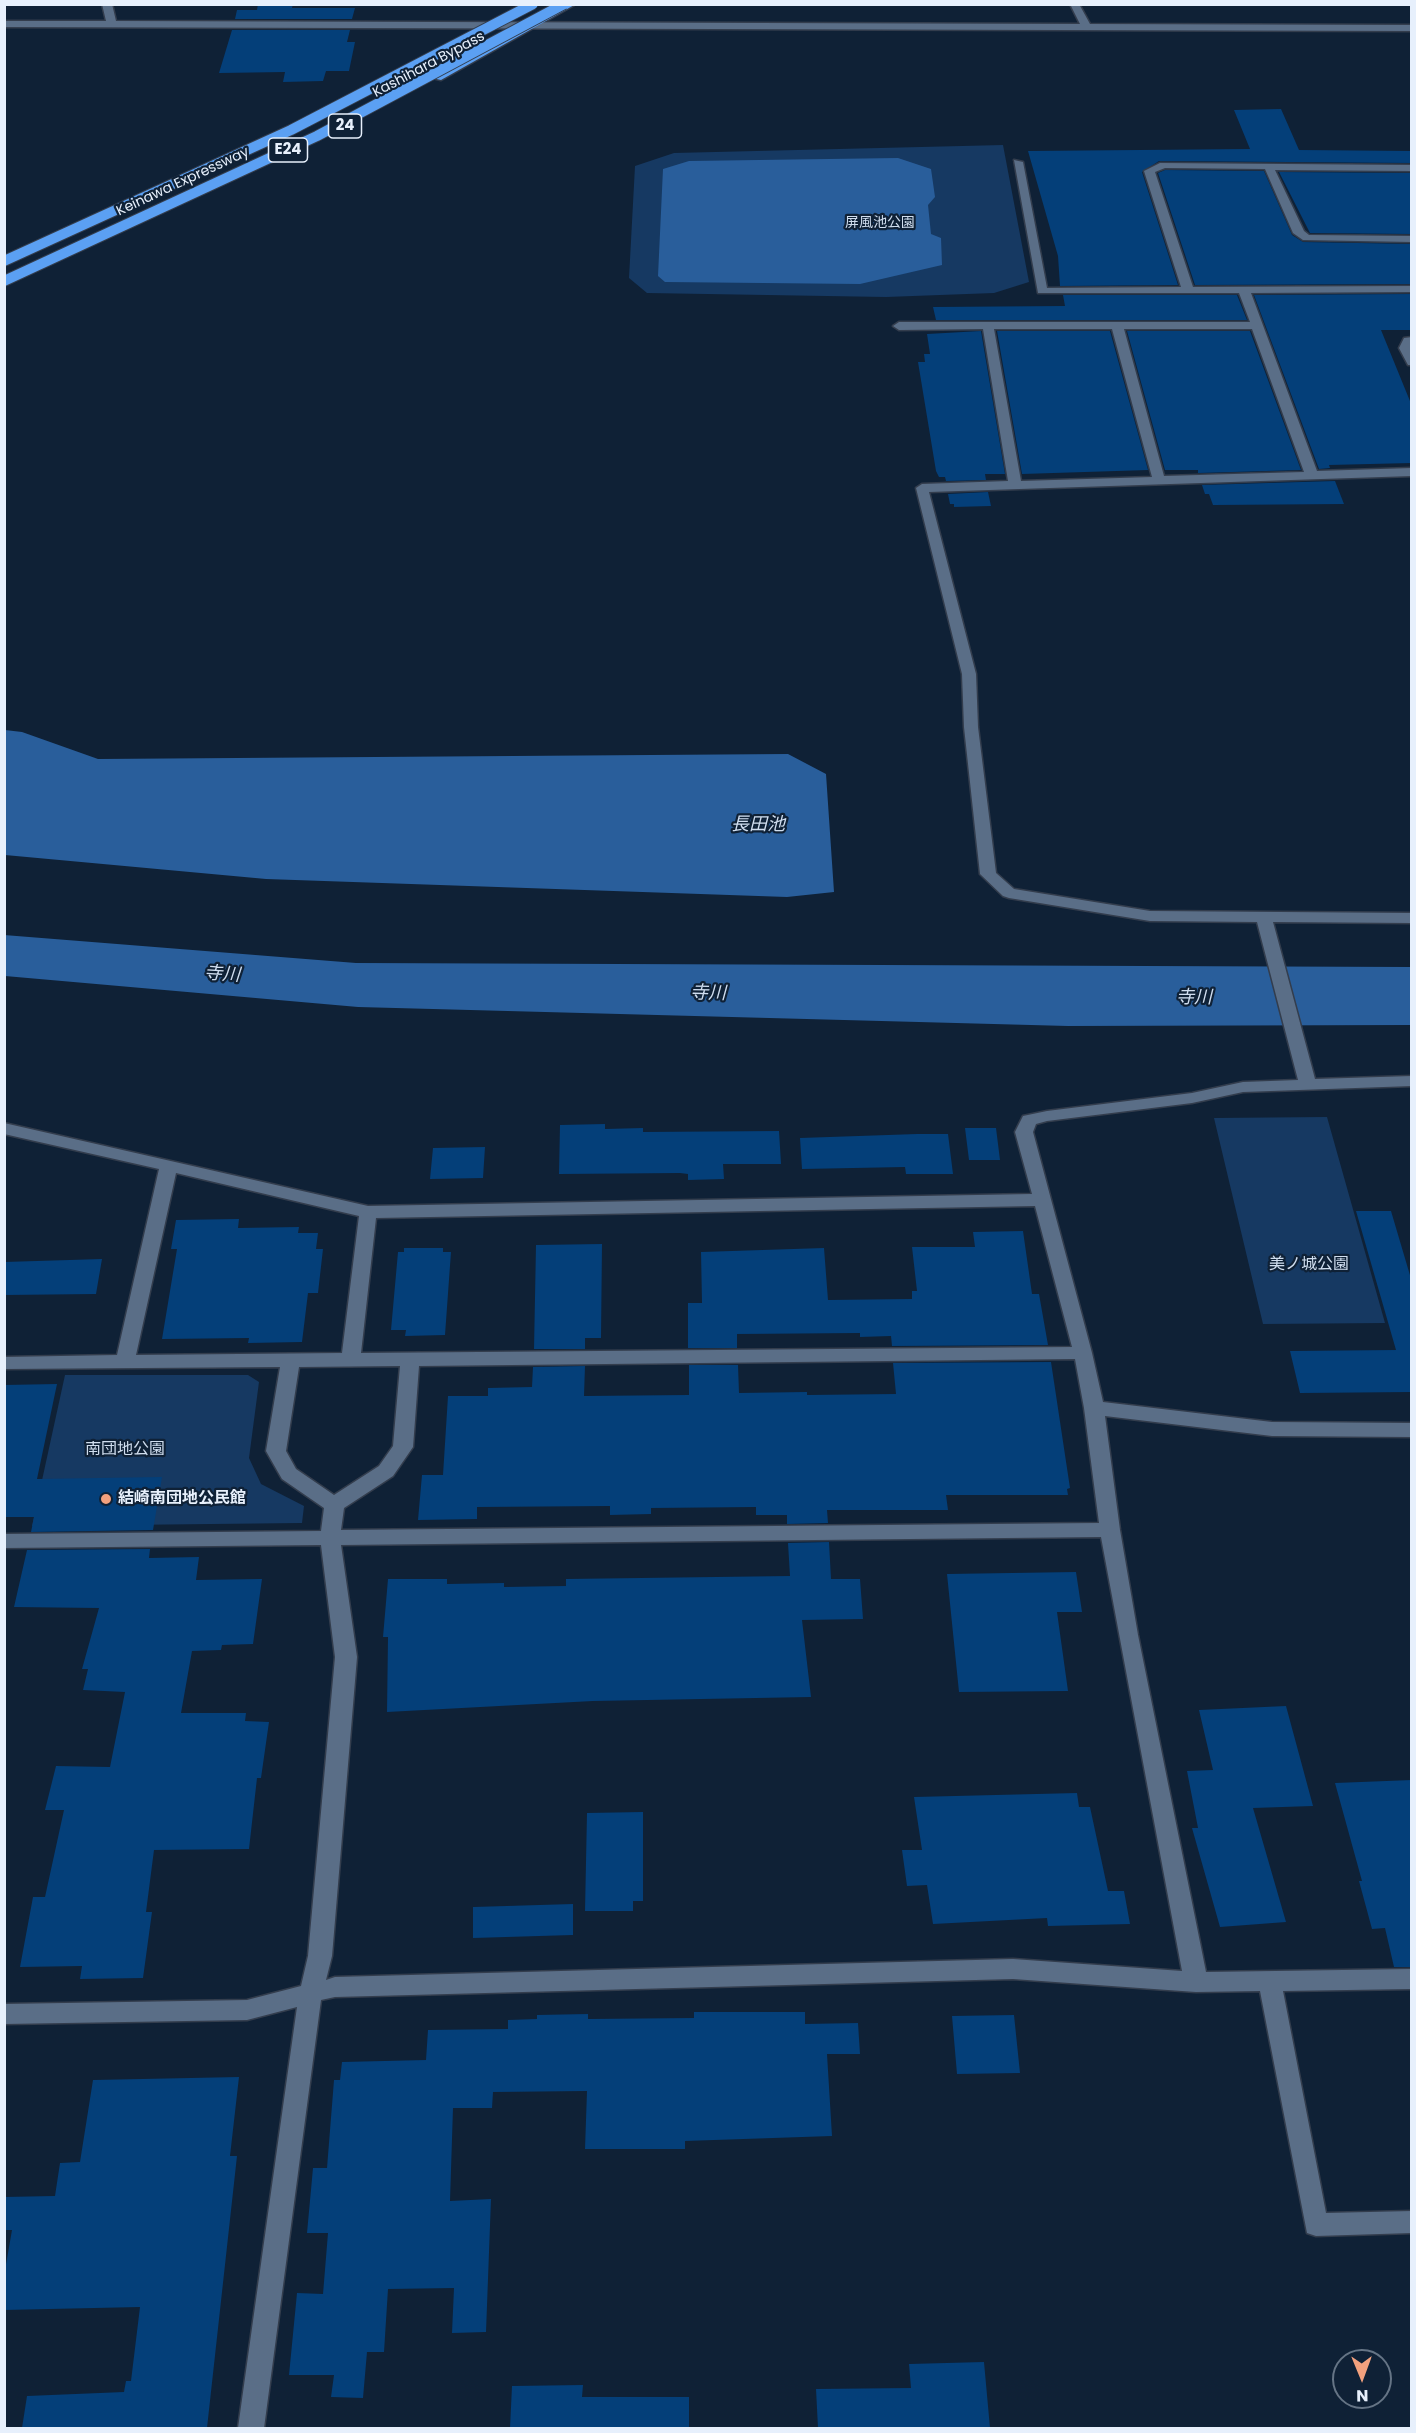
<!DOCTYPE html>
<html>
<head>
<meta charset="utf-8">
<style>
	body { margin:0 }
	#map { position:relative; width:1416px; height:2433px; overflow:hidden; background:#0f2136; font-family:Poppins,sans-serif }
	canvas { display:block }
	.frame { position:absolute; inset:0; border:6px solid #e7f0fc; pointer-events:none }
	.north { position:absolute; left:1332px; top:2349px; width:60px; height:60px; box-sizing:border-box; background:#0f2136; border:2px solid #657485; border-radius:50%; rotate:179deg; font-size:16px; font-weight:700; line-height:24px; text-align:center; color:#e7f0fc }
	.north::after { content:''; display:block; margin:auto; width:21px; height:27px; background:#f2a17e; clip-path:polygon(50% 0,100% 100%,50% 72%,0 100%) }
</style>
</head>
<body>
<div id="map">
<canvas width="1416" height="2433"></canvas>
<div class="frame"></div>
<div class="north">N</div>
</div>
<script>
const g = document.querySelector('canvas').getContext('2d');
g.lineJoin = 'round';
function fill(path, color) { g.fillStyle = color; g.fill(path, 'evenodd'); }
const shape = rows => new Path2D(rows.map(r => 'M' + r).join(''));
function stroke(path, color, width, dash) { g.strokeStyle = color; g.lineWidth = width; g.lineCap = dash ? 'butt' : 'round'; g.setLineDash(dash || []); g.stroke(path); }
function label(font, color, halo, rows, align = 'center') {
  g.font = font + ' Poppins,"Noto Sans JP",sans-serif'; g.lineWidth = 4.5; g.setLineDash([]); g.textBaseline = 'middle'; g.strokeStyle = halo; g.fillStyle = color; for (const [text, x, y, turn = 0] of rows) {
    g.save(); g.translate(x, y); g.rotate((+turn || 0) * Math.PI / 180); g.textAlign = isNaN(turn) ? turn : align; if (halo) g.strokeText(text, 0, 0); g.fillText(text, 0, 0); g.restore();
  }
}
fill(shape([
	[1003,145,1029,282,994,293,886,297,647,293,629,278,635,166,674,153],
	[1327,1117,1385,1323,1263,1324,1214,1118],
	[65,1375,248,1375,259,1382,249,1458,261,1484,304,1506,302,1523,32,1526]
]), '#163962');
fill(shape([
	[898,158,931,169,935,197,928,205,931,234,941,238,942,265,860,284,665,282,658,276,663,169,689,161],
	[5,730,22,732,98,759,788,754,826,774,834,892,787,897,266,879,5,855],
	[4,935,356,963,1411,967,1411,1025,1068,1026,358,1007,5,976]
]), '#295e9b');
fill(shape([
	[258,4,293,4,292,8,355,8,352,19,235,19,237,10,257,10],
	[232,30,350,30,347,42,355,42,349,71,326,71,323,81,283,82,285,72,219,73],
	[1281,109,1299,150,1412,151,1412,163,1159,161,1142,172,1178,285,1060,286,1058,256,1028,151,1250,149,1234,110],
	[1165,170,1264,171,1292,235,1303,242,1412,244,1412,284,1195,285,1158,173],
	[1279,172,1412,173,1412,234,1310,233],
	[1412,294,1412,330,1381,330,1412,406,1412,463,1329,465,1330,468,1319,469,1254,295],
	[1063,295,1237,295,1247,320,936,320,933,307,1065,306],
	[981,331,1005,474,985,474,986,480,946,481,945,477,939,477,936,471,918,362,925,362,924,354,930,354,927,334],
	[997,331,1110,331,1148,470,1022,474],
	[1127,331,1250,331,1301,470,1198,473,1198,470,1165,470],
	[1335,481,1344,504,1213,505,1209,494,1205,494,1202,485],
	[988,492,991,506,954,507,954,504,950,504,948,494],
	[605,1124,605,1129,643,1128,643,1132,779,1131,781,1164,723,1164,724,1179,688,1180,688,1174,680,1173,559,1174,560,1125],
	[965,1128,996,1128,1000,1160,969,1160],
	[917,1134,948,1134,953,1174,906,1174,905,1167,802,1169,800,1138],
	[485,1147,483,1178,430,1179,433,1148],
	[1356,1211,1391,1211,1412,1282,1412,1392,1300,1393,1290,1351,1396,1350],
	[239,1219,238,1228,299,1227,298,1233,318,1233,316,1249,323,1249,318,1293,308,1293,302,1342,248,1343,249,1338,162,1339,177,1249,171,1249,176,1220],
	[1023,1231,1032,1294,1039,1294,1048,1345,892,1346,891,1336,860,1337,860,1333,737,1334,737,1348,688,1348,688,1303,702,1303,701,1252,824,1248,828,1300,912,1299,912,1291,917,1291,912,1247,975,1247,973,1232],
	[602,1244,601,1338,585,1338,585,1349,534,1349,536,1245],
	[404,1248,443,1248,443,1252,451,1252,445,1335,405,1336,406,1330,391,1330,398,1252,404,1252],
	[102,1259,96,1294,4,1295,4,1262],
	[1051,1362,1070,1488,1067,1489,1068,1495,946,1495,948,1510,827,1510,828,1523,787,1524,787,1515,756,1515,756,1507,651,1508,651,1514,610,1515,610,1506,477,1507,477,1519,418,1520,422,1475,443,1475,448,1396,488,1396,488,1388,532,1387,533,1367,585,1366,584,1396,689,1395,689,1365,738,1365,739,1393,807,1392,807,1395,896,1394,893,1363],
	[57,1384,37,1479,162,1477,153,1530,31,1532,34,1517,4,1517,4,1385],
	[829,1542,831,1579,860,1579,863,1619,802,1620,811,1697,593,1701,387,1712,388,1637,383,1637,388,1579,447,1579,447,1584,504,1583,504,1587,566,1586,566,1579,790,1576,788,1543],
	[150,1549,149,1558,199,1557,196,1580,262,1579,253,1644,222,1645,221,1650,192,1651,181,1713,246,1713,245,1721,269,1722,261,1778,257,1778,249,1849,154,1850,146,1912,152,1912,143,1978,80,1979,82,1966,20,1967,33,1897,45,1897,64,1810,45,1810,56,1766,110,1767,125,1692,83,1690,88,1669,82,1669,99,1608,14,1607,27,1550],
	[1076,1572,1082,1612,1057,1612,1068,1691,959,1692,947,1574],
	[1286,1706,1313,1806,1253,1808,1286,1922,1220,1927,1192,1828,1198,1828,1187,1771,1213,1770,1199,1710],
	[1412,1780,1412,1967,1394,1967,1385,1928,1372,1929,1359,1881,1362,1881,1335,1783],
	[1077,1793,1079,1807,1090,1807,1108,1891,1124,1891,1130,1924,1048,1926,1047,1918,933,1924,927,1885,907,1886,902,1850,922,1850,914,1797],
	[643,1812,643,1901,633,1901,633,1911,585,1911,587,1813],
	[573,1904,573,1935,473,1938,473,1907],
	[694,2012,805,2012,805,2024,858,2023,860,2054,827,2054,832,2136,685,2141,685,2149,585,2149,587,2091,493,2092,492,2108,453,2108,450,2201,491,2199,486,2332,452,2333,454,2288,388,2289,384,2352,367,2352,363,2398,331,2397,334,2375,289,2375,297,2293,323,2294,328,2233,307,2233,313,2168,327,2168,334,2080,340,2080,342,2062,426,2060,428,2030,508,2029,508,2020,537,2019,537,2015,588,2014,588,2019,694,2018],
	[1014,2015,1020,2073,957,2074,952,2016],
	[239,2077,230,2156,237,2156,207,2428,22,2428,27,2396,124,2392,126,2381,131,2381,140,2307,4,2310,4,2276,12,2230,4,2230,4,2197,55,2196,60,2163,80,2162,93,2080],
	[984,2362,990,2428,818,2428,816,2389,911,2388,909,2364],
	[583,2385,582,2397,689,2397,689,2428,510,2428,512,2386]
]), '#043f79');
const minor = shape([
	[102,4,112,4,116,21,1080,24,1070,4,1079,4,1090,24,1412,25,1412,31,4,27,4,21,106,21,102,4],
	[1014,160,1023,162,1047,288,1181,287,1144,171,1160,163,1412,165,1412,171,1275,170,1304,231,1309,235,1412,236,1412,242,1303,240,1293,233,1265,169,1165,168,1155,172,1193,287,1412,286,1412,292,1251,293,1317,471,1412,468,1412,476,929,492,976,674,978,727,996,873,1014,889,1150,911,1412,913,1412,923,1273,922,1315,1079,1412,1076,1412,1086,1243,1092,1192,1103,1047,1121,1036,1124,1033,1132,1092,1353,1103,1402,1272,1422,1412,1423,1412,1437,1272,1436,1105,1416,1120,1530,1138,1635,1206,1972,1412,1969,1412,1989,1283,1991,1326,2213,1412,2211,1412,2233,1316,2236,1307,2233,1260,1991,1196,1992,1013,1979,335,1997,321,2000,264,2428,238,2428,297,2007,247,2020,4,2024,4,2004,247,2000,301,1986,308,1956,335,1657,321,1545,4,1548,4,1534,321,1531,324,1508,282,1479,266,1451,280,1367,4,1369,4,1357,117,1355,159,1169,4,1134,4,1123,368,1206,1032,1194,1015,1132,1023,1116,1047,1111,1192,1093,1243,1082,1298,1080,1257,922,1150,921,1009,898,1003,896,980,874,964,727,962,674,916,488,922,484,1008,481,983,329,899,330,893,326,899,322,1250,322,1239,293,1038,293,1014,160],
	[994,329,1112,329,1152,477,1021,481,994,329],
	[1124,329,1252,329,1304,472,1164,476,1124,329],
	[176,1173,359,1216,342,1353,136,1355,176,1173],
	[1035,1206,1072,1347,361,1353,376,1218,1035,1206],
	[1075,1359,1084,1408,1099,1523,341,1530,344,1508,393,1476,413,1447,419,1366,1075,1359],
	[400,1366,393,1446,379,1466,334,1495,296,1469,286,1451,299,1367,400,1366],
	[1101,1537,1182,1971,1013,1959,335,1977,326,1980,332,1956,357,1657,341,1545,1101,1537],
	[1412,337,1411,348,1412,365,1408,365,1399,348,1404,338,1412,337]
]);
const highway = shape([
	[564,4,576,4,441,80,432,78,564,4]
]);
stroke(minor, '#333d4d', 3);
stroke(highway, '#333d4d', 3);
fill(minor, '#5a6e87');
fill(highway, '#5ba0f3');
const highwayBridge = shape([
	[4,261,291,130,533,4],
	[4,281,317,136,564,4]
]);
stroke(highwayBridge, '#333d4d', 12, []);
stroke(highwayBridge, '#5ba0f3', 10);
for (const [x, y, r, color] of [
	[106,1499,6,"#f2a17e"]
]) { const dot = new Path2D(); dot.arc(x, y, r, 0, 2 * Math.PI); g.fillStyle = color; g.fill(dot); stroke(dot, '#0f2136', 2); }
label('14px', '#e7f0fc', '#0f2136', [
	["Kashihara Bypass",429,65,-28],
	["Keinawa Expressway",183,182,-25]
]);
label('14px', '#d0deef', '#0f2136', [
	["屏風池公園",880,223]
]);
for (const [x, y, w] of [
	[345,126,33],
	[288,150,39]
]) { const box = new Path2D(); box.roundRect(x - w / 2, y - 12, w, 24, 4.5); g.fillStyle = '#0f2136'; g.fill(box); stroke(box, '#e7f0fc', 1.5); }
label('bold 15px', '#e7f0fc', null, [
	["24",345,126],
	["E24",288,150]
]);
label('16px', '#d0deef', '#0f2136', [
	["美ノ城公園",1309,1265],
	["南団地公園",125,1450]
]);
label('bold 16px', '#e7f0fc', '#0f2136', [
	["結崎南団地公民館",118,1499]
], 'left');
label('italic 18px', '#d0def0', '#0f2136', [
	["長田池",758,825],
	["寺川",222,975,4],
	["寺川",708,994,1],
	["寺川",1194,998]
]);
</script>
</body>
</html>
